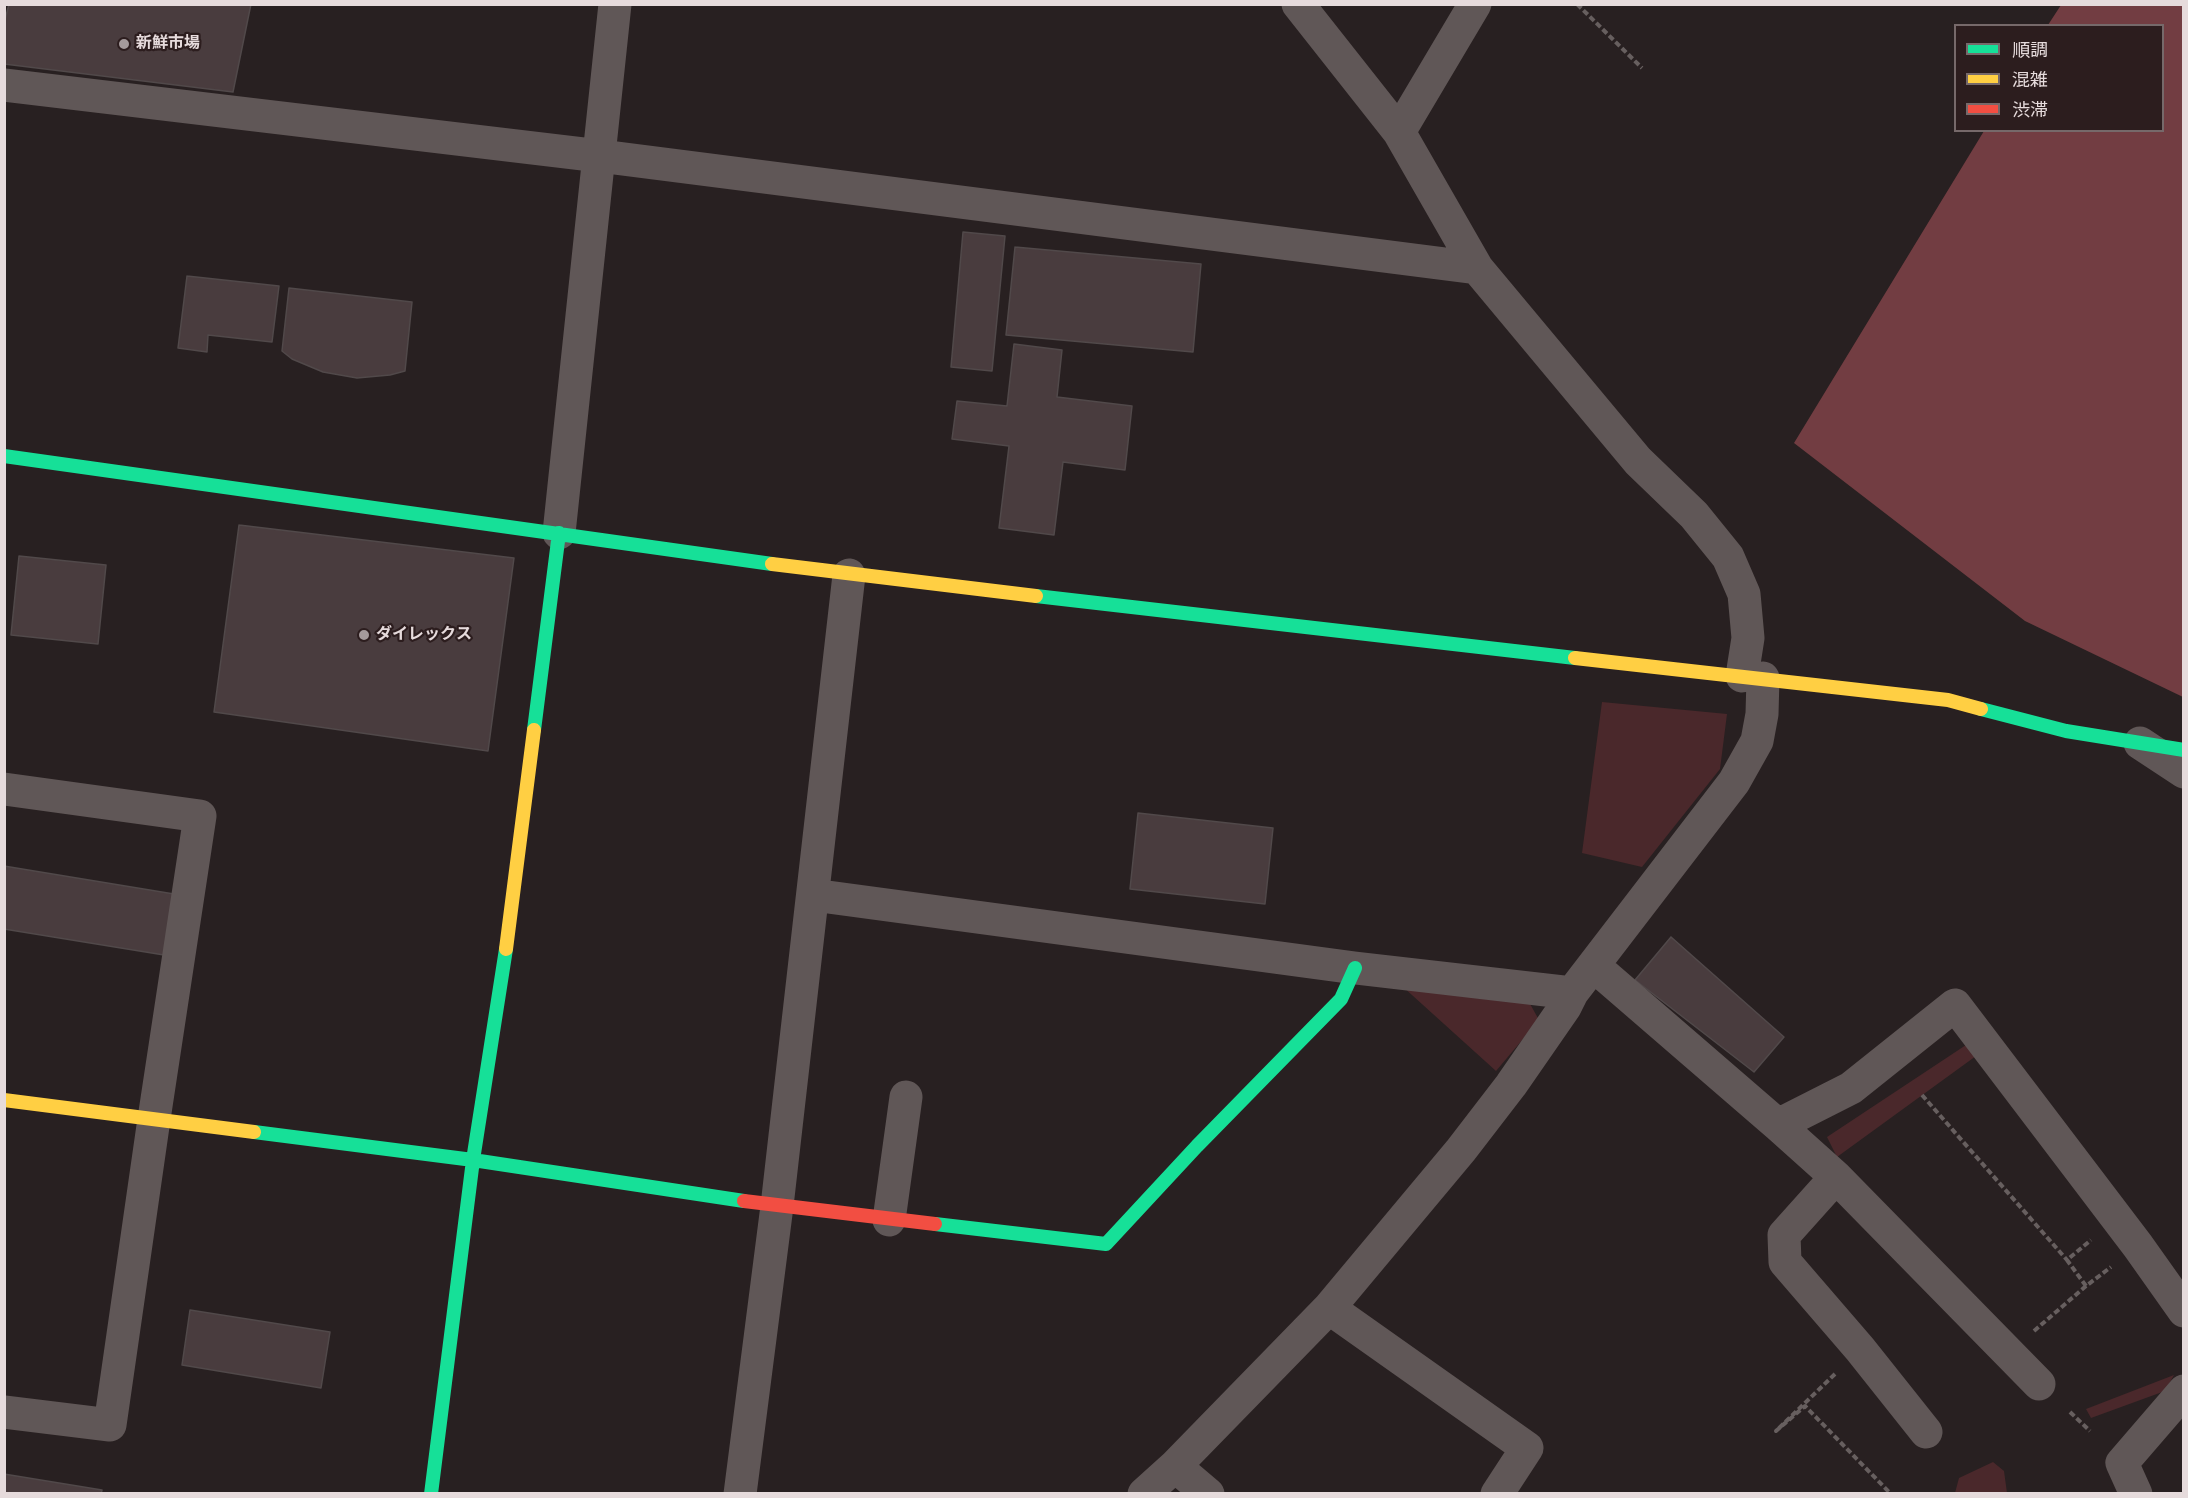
<!DOCTYPE html>
<html>
<head>
<meta charset="utf-8">
<style>
	body { margin:0 }
	#map { position:relative; width:2188px; height:1498px; overflow:hidden; background:#282021; font-family:"Source Sans 3","Noto Sans JP",sans-serif }
	canvas { display:block }
	.frame { position:absolute; inset:0; border:6px solid #e6dbdc; pointer-events:none }
	.legend { position:absolute; left:1954px; top:24px; width:210px; height:108px; box-sizing:border-box; background:#2c1d1e; border:2px solid #76696a; margin:0; padding:8px 10px; list-style:none; font-size:18px; color:#e6dbdc }
	.legend li { display:flex; align-items:center; gap:12px; height:30px }
	.legend b { width:30px; border:2px solid #76696a }
</style>
</head>
<body>
<div id="map">
<canvas width="2188" height="1498"></canvas>
<div class="frame"></div>
<ul class="legend">
<li><b style="height:8px;background:#16e098"></b>順調</li>
<li><b style="height:8px;background:#ffcf43"></b>混雑</li>
<li><b style="height:8px;background:#f24e42"></b>渋滞</li>
</ul>
</div>
<script>
const g = document.querySelector('canvas').getContext('2d');
g.lineJoin = 'round';
function fill(path, color) { g.fillStyle = color; g.fill(path, 'evenodd'); }
const shape = rows => new Path2D(rows.map(r => 'M' + r).join(''));
function stroke(path, color, width, dash) { g.strokeStyle = color; g.lineWidth = width; g.lineCap = dash ? 'butt' : 'round'; g.setLineDash(dash || []); g.stroke(path); }
function label(font, color, halo, rows, align = 'center') {
  g.font = font + ' "Source Sans 3","Noto Sans JP",sans-serif'; g.lineWidth = 4.5; g.setLineDash([]); g.textBaseline = 'middle'; g.strokeStyle = halo; g.fillStyle = color; for (const [text, x, y, turn = 0] of rows) {
    g.save(); g.translate(x, y); g.rotate((+turn || 0) * Math.PI / 180); g.textAlign = isNaN(turn) ? turn : align; if (halo) g.strokeText(text, 0, 0); g.fillText(text, 0, 0); g.restore();
  }
}
fill(shape([
	[1602,702,1727,714,1720,769,1642,867,1582,853],
	[1402,986,1529,1002,1539,1020,1496,1071],
	[1969,1043,1976,1056,1837,1157,1827,1137],
	[2174,1375,2165,1391,2091,1418,2086,1409],
	[1993,1462,2004,1471,2007,1493,1955,1493,1959,1478]
]), '#4a282b');
fill(shape([
	[2061,5,2183,5,2183,697,2025,621,1794,443,1984,131,2162,130,2162,26,2048,25]
]), '#723d42');
const building = shape([
	[9,4,251,4,233,92,4,64,4,24,9,4],
	[963,232,1005,236,992,371,951,367,963,232],
	[1015,247,1201,264,1193,352,1006,335,1015,247],
	[187,276,279,286,272,342,208,335,207,352,178,348,187,276],
	[289,288,412,302,405,371,390,375,357,378,323,372,292,359,282,351,289,288],
	[1014,344,1062,350,1057,397,1132,406,1125,470,1063,462,1054,535,999,528,1009,446,952,439,957,401,1007,406,1014,344],
	[239,525,514,558,488,751,214,712,239,525],
	[19,556,106,565,98,644,11,635,19,556],
	[1138,813,1273,828,1265,904,1130,889,1138,813],
	[4,866,174,894,164,955,4,929,4,866],
	[1671,937,1784,1037,1754,1072,1635,980,1671,937],
	[190,1310,330,1332,321,1388,182,1365,190,1310],
	[4,1474,102,1490,101,1494,4,1494,4,1474]
]);
fill(building, '#493c3e');
stroke(building, '#51494a', 1.5);
stroke(shape([
	[1577,4,1642,68],
	[1922,1095,2067,1260],
	[2086,1286,2067,1260,2091,1240],
	[2034,1331,2086,1286,2111,1267],
	[1835,1374,1776,1431,1805,1406,1891,1494],
	[2070,1412,2090,1431]
]), '#675f5f', 4, [6, 3]);
stroke(shape([
	[1298,4,1399,132,1477,268,1638,461,1694,515,1728,557,1744,594,1748,638,1742,676],
	[4,85,600,156,1477,268],
	[1399,132,1475,4],
	[559,533,615,4],
	[2140,743,2184,772],
	[4,789,200,816,154,1119,110,1425,4,1412],
	[813,895,1355,968,1572,993],
	[1594,966,1778,1125,1851,1088,1955,1005,2138,1246,2184,1311],
	[1778,1125,1836,1177,2039,1384],
	[1836,1177,1784,1235,1785,1262,1860,1349,1926,1432],
	[889,1220,906,1097],
	[1329,1308,1527,1448,1497,1494],
	[1175,1466,1208,1494],
	[740,1494,777,1206,849,575],
	[1144,1494,1175,1466,1329,1308,1461,1150,1511,1085,1565,1007,1572,993,1734,782,1757,741,1762,714,1763,678],
	[2136,1494,2122,1463,2184,1391]
]), '#605757', 33);
stroke(shape([
	[4,456,772,564],
	[1036,596,1575,658],
	[1981,709,2066,731,2184,750],
	[534,730,559,533],
	[254,1132,473,1160,744,1201],
	[935,1224,1106,1244,1197,1146,1341,999,1355,968],
	[431,1494,473,1160,506,949]
]), '#16e098', 14);
stroke(shape([
	[772,564,1036,596],
	[1575,658,1948,700,1981,709],
	[506,949,534,730],
	[4,1100,254,1132]
]), '#ffcf43', 14);
stroke(shape([
	[744,1201,935,1224]
]), '#f24e42', 14);
for (const [x, y, r, color] of [
	[124,44,6,"#a49a9b"],
	[364,635,6,"#a49a9b"]
]) { const dot = new Path2D(); dot.arc(x, y, r, 0, 2 * Math.PI); g.fillStyle = color; g.fill(dot); stroke(dot, '#2c1d1e', 2); }
label('bold 16px', '#e6dbdc', '#2c1d1e', [
	["新鮮市場",136,44],
	["ダイレックス",376,635]
], 'left');
</script>
</body>
</html>
